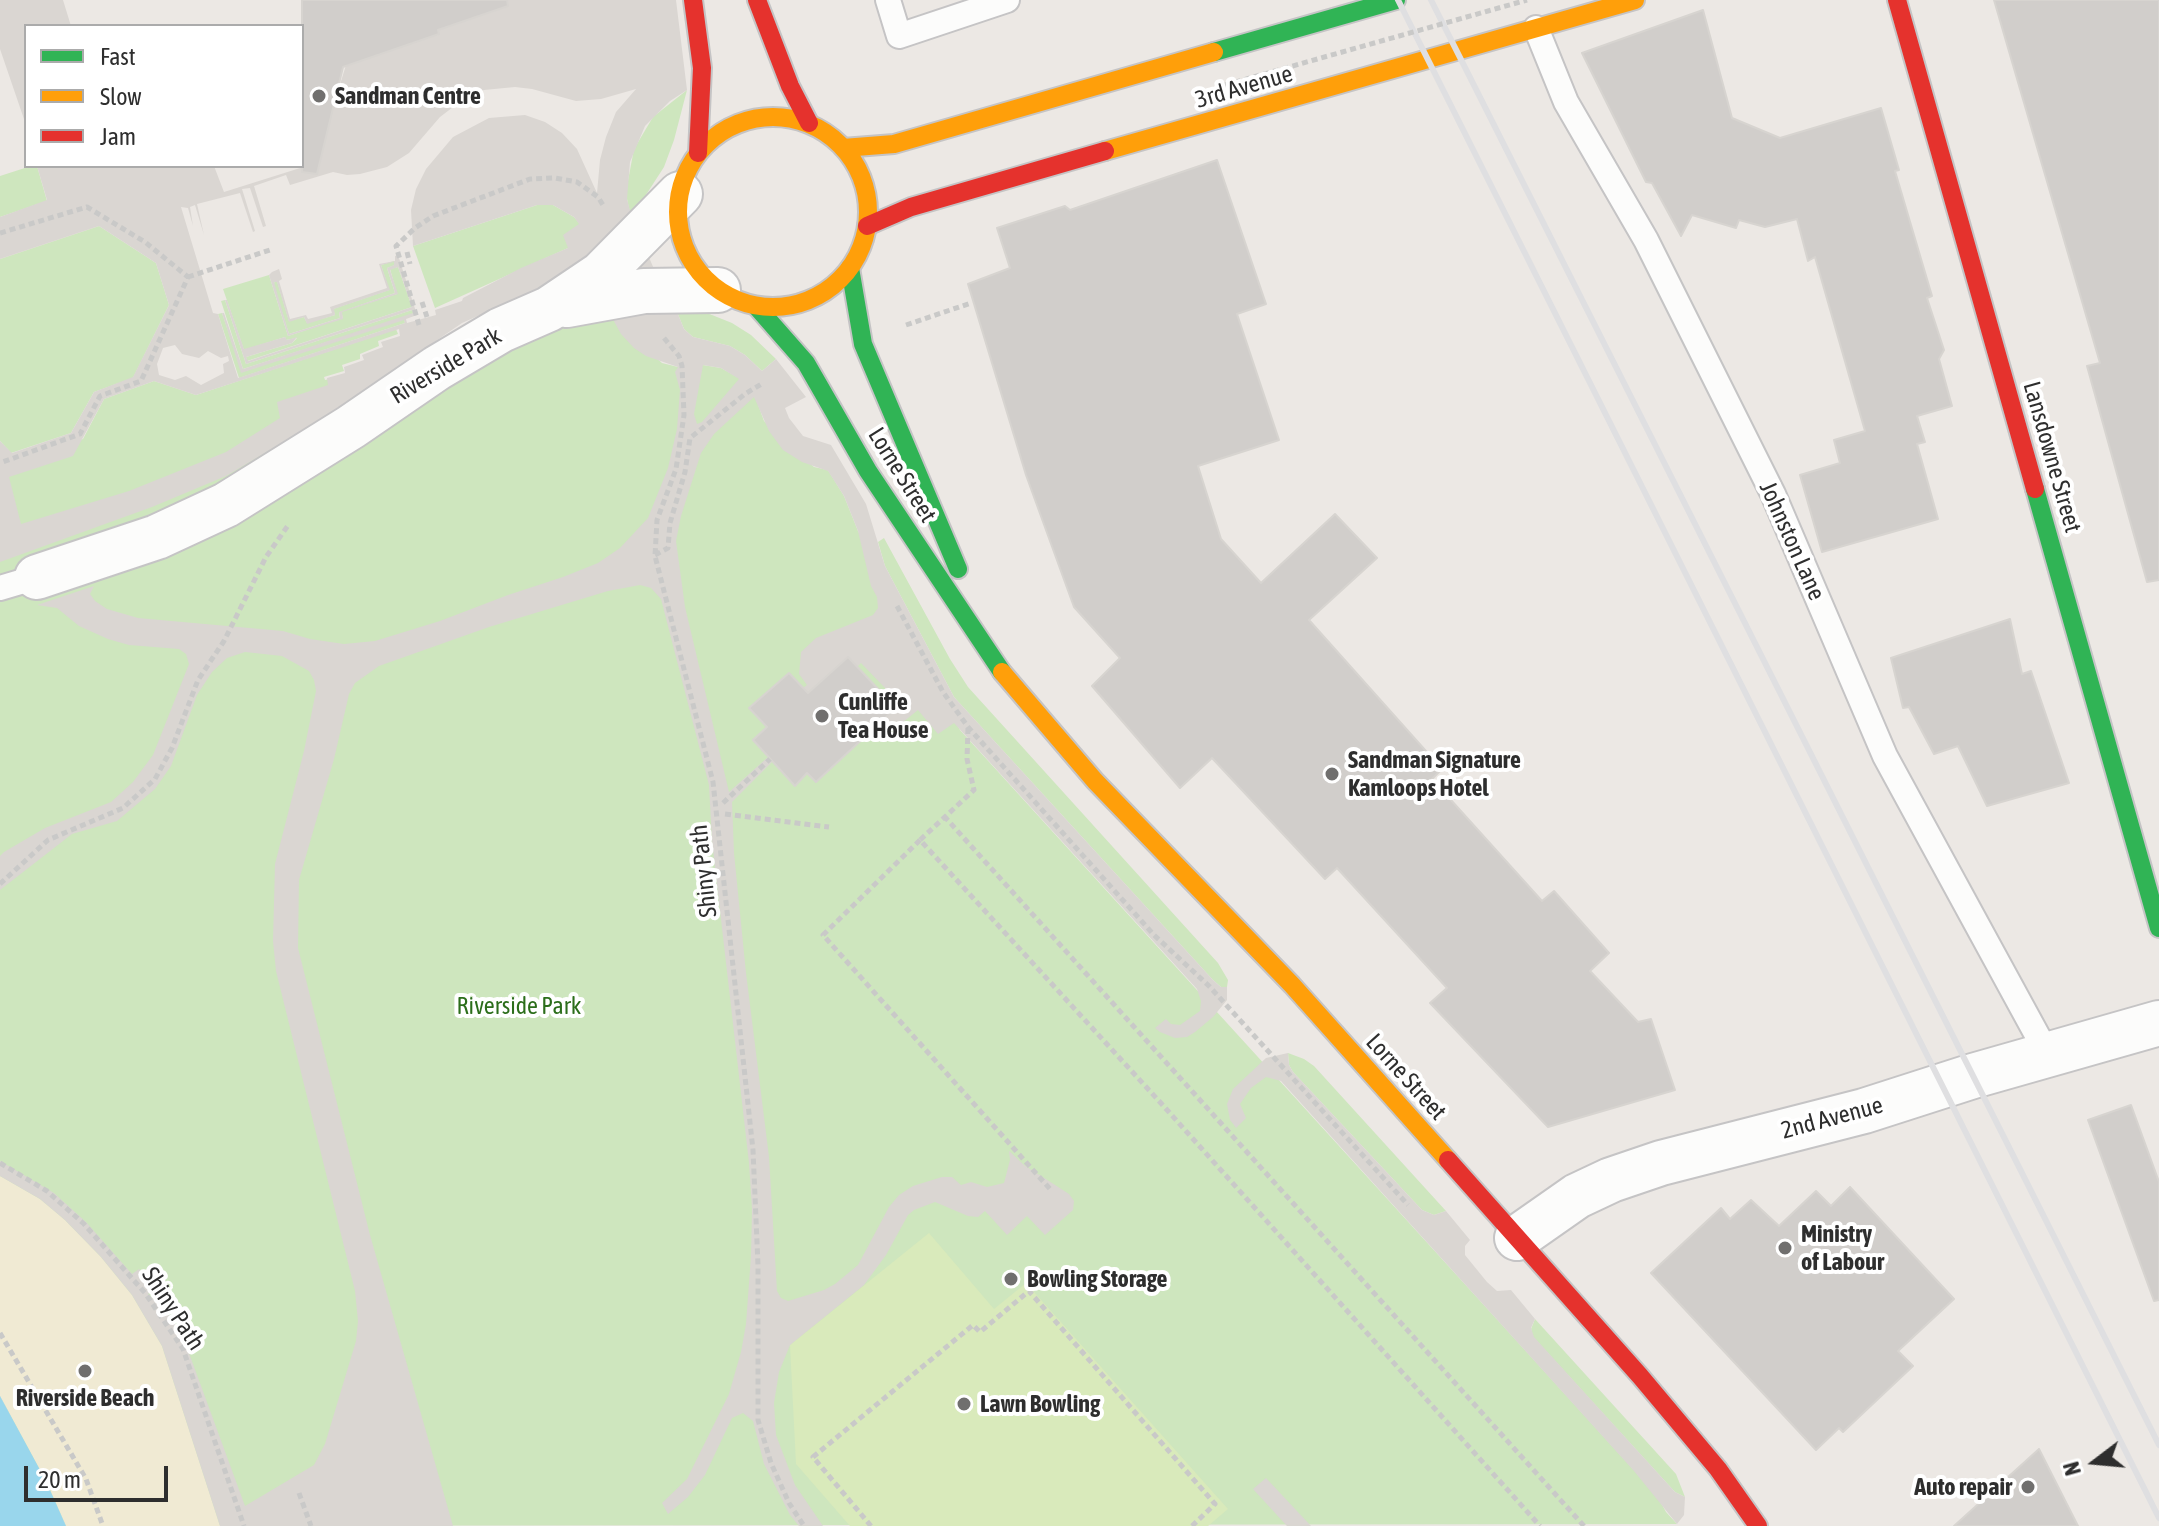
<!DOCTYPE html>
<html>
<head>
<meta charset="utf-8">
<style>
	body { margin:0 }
	#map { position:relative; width:2159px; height:1526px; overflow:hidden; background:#ece8e4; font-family:"Asap Condensed",sans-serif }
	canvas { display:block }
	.legend { position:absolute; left:24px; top:24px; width:280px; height:144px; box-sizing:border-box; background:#fff; border:2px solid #ababab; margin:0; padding:10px 14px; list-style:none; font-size:24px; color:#2e2e2e }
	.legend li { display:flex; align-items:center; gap:16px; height:40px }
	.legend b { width:40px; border:2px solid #ababab }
	.north { position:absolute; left:2055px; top:1422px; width:80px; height:80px; -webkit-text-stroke:6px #fff; paint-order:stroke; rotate:254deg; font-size:22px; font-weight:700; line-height:32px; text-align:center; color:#2e2e2e }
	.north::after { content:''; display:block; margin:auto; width:28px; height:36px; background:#2e2e2e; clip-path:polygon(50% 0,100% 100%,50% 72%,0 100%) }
	.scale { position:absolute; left:24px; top:1466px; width:144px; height:36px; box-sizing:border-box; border:4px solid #2e2e2e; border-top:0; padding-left:10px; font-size:24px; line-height:28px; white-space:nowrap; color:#2e2e2e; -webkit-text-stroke:6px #fff; paint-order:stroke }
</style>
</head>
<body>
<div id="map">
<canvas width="2159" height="1526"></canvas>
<ul class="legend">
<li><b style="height:10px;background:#30b455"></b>Fast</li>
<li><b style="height:10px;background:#ff9f0a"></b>Slow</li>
<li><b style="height:10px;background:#e5322d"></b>Jam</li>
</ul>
<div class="north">N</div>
<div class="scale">20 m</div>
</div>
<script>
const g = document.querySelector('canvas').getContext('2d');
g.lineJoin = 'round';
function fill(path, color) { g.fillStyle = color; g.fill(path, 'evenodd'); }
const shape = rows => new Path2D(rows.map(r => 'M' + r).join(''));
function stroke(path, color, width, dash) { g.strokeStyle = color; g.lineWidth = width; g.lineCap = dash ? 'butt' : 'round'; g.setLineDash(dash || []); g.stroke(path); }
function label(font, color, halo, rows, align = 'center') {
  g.font = font + ' "Asap Condensed",sans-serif'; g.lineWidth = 8; g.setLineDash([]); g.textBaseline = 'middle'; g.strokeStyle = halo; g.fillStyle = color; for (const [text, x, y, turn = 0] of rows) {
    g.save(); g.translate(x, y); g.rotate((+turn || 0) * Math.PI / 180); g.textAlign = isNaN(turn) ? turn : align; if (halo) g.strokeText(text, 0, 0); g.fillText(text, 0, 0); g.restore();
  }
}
fill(shape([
	[687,90,674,140,664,167,631,218,627,199,627,186,634,149,653,117],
	[31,166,37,166,47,201,0,217,0,176],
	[537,205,553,205,574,217,580,224,568,248,435,308,413,246],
	[99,226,156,263,169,305,133,378,94,392,71,433,11,453,0,441,0,259],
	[394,261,395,265,387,268,395,293,346,310,397,294,390,269,398,267,412,307,247,361,246,357,292,343,297,338,286,340,285,337,244,350,223,289,269,275,288,336,343,318,341,312,339,312,340,318,289,334,273,283,277,281,289,321,304,317,307,323,335,315,333,309,389,290,381,265],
	[225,300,246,364,412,310,414,314,243,369,221,301],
	[675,307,702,311,732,323,751,335,776,359,762,371,745,355,730,346,693,337,684,329],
	[222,313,242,372,404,319,405,323,239,378,218,314],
	[610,314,662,363,678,367,703,365,721,368,739,378,755,396,764,421,814,467,828,470,844,496,858,531,960,730,1657,1495,1666,1512,1677,1524,66,1526,0,1396,0,465,83,439,104,399,154,381,196,395,396,329,398,334,378,341,379,346,360,354,360,359,342,365,344,371,324,377,325,380],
	[884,538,950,659,968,687,1218,963,1228,980,1227,987,1221,987,1213,980,954,697,885,566,878,542],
	[1288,1053,1304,1059,1314,1066,1446,1211,1434,1215,1422,1210,1293,1072,1289,1065],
	[1535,1319,1676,1474,1685,1497,1675,1492,1533,1337,1531,1329]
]), '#cee6be');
fill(shape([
	[0,1176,40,1199,65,1220,101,1257,132,1295,162,1346,220,1526,66,1526,46,1481,0,1396]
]), '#f0ead3');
fill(shape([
	[929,1233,994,1309,1026,1283,1228,1509,1208,1526,850,1526,796,1464,790,1345]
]), '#d9eabb');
fill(shape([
	[0,0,63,0,71,26,26,26,26,125,0,49],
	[475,0,676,0,687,90,670,101,645,126,630,162,627,199,632,218,670,306,675,307,684,329,693,337,730,346,745,355,762,371,776,359,806,397,785,408,789,418,803,436,831,445,866,504,885,566,954,697,1213,980,1221,987,1227,987,1227,1000,1213,1017,1195,1032,1187,1037,1175,1038,1160,1032,1155,1028,1166,1019,1171,1024,1180,1025,1200,1011,1201,1001,1197,989,954,723,938,734,918,710,887,735,877,725,896,708,881,692,886,689,861,663,857,667,848,657,807,693,803,688,807,685,799,674,801,652,816,638,873,615,878,608,877,597,871,586,858,531,844,496,828,471,802,462,783,450,769,431,754,397,714,434,701,453,681,516,676,541,685,607,729,792,768,757,772,762,732,802,734,853,746,973,769,1157,777,1291,781,1298,788,1301,824,1290,835,1284,858,1265,889,1207,899,1195,913,1186,942,1177,952,1177,961,1185,971,1182,987,1187,1004,1183,1010,1160,1009,1151,1024,1165,1069,1194,1074,1201,1073,1210,1045,1235,1027,1216,1007,1235,985,1211,978,1217,968,1216,935,1202,914,1210,908,1215,886,1255,864,1285,790,1345,779,1372,774,1403,776,1435,795,1485,823,1526,799,1526,790,1515,764,1464,753,1421,743,1413,732,1418,705,1475,688,1497,668,1514,662,1503,687,1479,729,1394,741,1352,746,1324,751,1256,752,1209,749,1163,712,841,709,785,661,599,651,588,640,585,608,591,489,627,379,666,355,683,349,694,334,759,299,880,298,948,370,1235,453,1526,220,1526,162,1346,132,1295,101,1257,65,1220,40,1199,0,1176,0,1161,54,1193,86,1222,132,1274,139,1269,154,1289,148,1294,167,1312,182,1334,245,1506,314,1465,325,1444,356,1341,358,1321,355,1291,276,971,273,941,275,864,304,751,316,691,314,680,309,671,282,656,245,652,227,658,212,672,197,695,171,766,155,789,117,821,72,834,0,890,0,856,4,852,45,828,111,802,133,782,153,755,189,664,186,654,179,649,129,645,108,639,79,626,57,608,37,605,94,586,90,594,95,601,107,609,138,618,283,631,310,639,344,644,375,641,440,621,508,595,563,577,598,563,620,548,648,518,668,468,677,429,680,390,675,372,678,367,646,356,634,348,621,334,610,314,567,276,462,323,322,419,226,476,152,507,0,562,0,441,12,453,71,433,94,392,133,377,169,305,156,263,99,226,0,259,0,217,47,200,37,166,214,166,224,192,316,163,346,65,438,35,438,30,470,19],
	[515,87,532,89,576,101,601,99,636,89,616,112,606,137,600,160,597,193,577,149,562,133,545,122,525,115,489,118,453,137,426,169,416,189,411,210,413,246,537,205,553,205,574,217,579,224,563,235,568,248,521,268,463,298,462,301,435,310,436,315,407,323,406,319,417,315,398,255,395,256,395,261,379,264,387,288,330,307,332,313,308,319,306,315,290,319,279,281,282,279,279,269,272,272,269,275,288,336,343,319,342,312,398,294,390,270,398,267,412,307,248,361,246,357,292,343,297,337,287,340,285,337,244,349,227,300,225,300,246,364,412,310,413,313,243,369,224,313,222,313,241,373,404,320,405,323,238,378,218,314,213,313,181,207,188,208,193,226,190,207,195,205,204,235,197,204,240,193,253,232,255,231,242,189,250,188,263,227,266,226,254,186,286,175,290,185,333,172,347,175,360,174,387,167,409,153,440,117,465,98,484,90],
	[394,262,394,265,387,268,395,293,339,312,340,318,289,334,274,282,277,282,289,322,304,317,307,324,335,315,334,309,390,290,381,265],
	[399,329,400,336,381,342,383,347,362,355,364,360,344,367,345,373,327,378,328,385,277,402,280,418,226,452,129,491,21,524,9,477,73,456,104,399,154,381,196,395],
	[175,345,182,354,199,358,208,351,221,358,228,356,229,361,223,364,224,373,201,385,186,376,175,380,159,375,157,364,163,348],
	[703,365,721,368,739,379,702,422,697,424,694,414],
	[1288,1053,1289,1065,1293,1072,1422,1210,1434,1215,1446,1211,1470,1240,1465,1246,1465,1255,1487,1282,1497,1291,1511,1290,1535,1319,1531,1328,1534,1337,1675,1492,1685,1497,1684,1515,1677,1524,1634,1471,1281,1081,1266,1077,1251,1088,1240,1104,1246,1118,1236,1128,1234,1125,1230,1120,1227,1104,1233,1089,1266,1058],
	[1266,1478,1311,1526,1287,1526,1253,1489]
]), '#dad6d2');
fill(shape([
	[0,1396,46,1481,66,1526,0,1526]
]), '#99d6ec');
const building = shape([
	[302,0,507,0,508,6,438,30,439,34,343,67,317,174,302,172,302,0],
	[1994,0,2159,0,2159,580,2147,582,2087,366,2100,363,1994,0],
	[1703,10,1732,118,1780,138,1881,108,1899,170,1895,171,1932,296,1927,298,1944,350,1939,359,1952,406,1917,416,1925,442,1917,444,1938,519,1822,552,1800,475,1840,463,1834,440,1865,431,1815,257,1808,261,1797,219,1765,227,1739,220,1736,228,1692,215,1681,236,1652,183,1646,182,1582,53,1703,10],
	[1217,160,1266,304,1237,314,1279,440,1198,466,1221,539,1261,583,1335,514,1377,558,1309,620,1442,769,1432,779,1542,901,1554,891,1609,953,1590,971,1638,1022,1651,1019,1675,1090,1548,1127,1430,1003,1447,988,1337,868,1325,879,1212,758,1180,788,1092,686,1120,658,1074,607,1026,475,968,284,1010,268,997,228,1065,206,1070,210,1217,160],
	[2010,619,2022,674,2031,671,2069,783,1987,806,1958,746,1934,754,1909,707,1903,708,1891,658,2010,619],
	[848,657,896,708,816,782,807,773,795,786,753,740,767,727,749,708,789,673,808,693,848,657],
	[2131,1105,2159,1182,2159,1300,2154,1301,2088,1120,2131,1105],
	[1850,1187,1954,1299,1898,1351,1913,1366,1843,1432,1839,1428,1816,1450,1651,1273,1721,1208,1730,1219,1751,1200,1779,1226,1816,1191,1831,1206,1850,1187],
	[2039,1449,2078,1526,1954,1526,2039,1449]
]);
fill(building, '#d1cecb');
stroke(building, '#d7d4d0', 2);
const lane = shape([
	[888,0,899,36,1007,0],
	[1536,28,1566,102,1646,240,1773,494,1885,756,2048,1055],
	[0,588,37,577]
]);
const street = shape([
	[567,305,644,291,718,290],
	[37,577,157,537,226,505,351,427,437,368,501,330,549,309,601,274,680,194],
	[1517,1238,1577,1196,1611,1180,1661,1163,1864,1111,1973,1076,2159,1023]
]);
const fast = shape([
	[1214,52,1396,0],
	[850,268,863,344,958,569],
	[756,306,806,363,868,471,1002,672],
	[2035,489,2159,928]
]);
const slow = shape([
	'678 212a95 95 0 1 1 190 0a95 95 0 1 1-190 0Z',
	[843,148,894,144,1214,52],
	[1105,151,1635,0],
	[1002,672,1095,781,1292,985,1448,1160]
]);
const jam = shape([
	[693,0,702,68,698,153],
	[757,0,790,86,809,123],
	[1897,0,2035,489],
	[867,226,911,207,1105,151],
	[1448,1160,1640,1376,1718,1469,1758,1526]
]);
stroke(lane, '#c5c4c5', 28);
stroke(street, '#c5c4c5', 48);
stroke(fast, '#c5c4c5', 22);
stroke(slow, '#c5c4c5', 22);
stroke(jam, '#c5c4c5', 22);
stroke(shape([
	[0,233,87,207,145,242,188,277,141,381,100,396,80,434,0,463],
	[407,252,410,264],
	[188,277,273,249],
	[422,302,427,317],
	[419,325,396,246,415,228,433,216,530,179,555,178,577,182,598,197,603,205],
	[906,325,971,303],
	[664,338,679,356,682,366,684,415,676,469,657,520,655,556,713,782,753,1150,758,1265,758,1420,771,1463,789,1503,804,1526],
	[655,555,668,548,670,523,685,472,690,438,745,394,763,383],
	[897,606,943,692,968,727,1154,935,1209,986,1408,1205],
	[968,728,967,759,974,790,920,840,1159,1101,1540,1526],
	[723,803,770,759],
	[725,814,829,827],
	[944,816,1584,1526],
	[920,840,823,935,1050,1189],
	[0,884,48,840,123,808,155,779,172,748,198,680,224,641,266,557,289,524],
	[0,1163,47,1191,84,1224,145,1293,183,1349,244,1526],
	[0,1333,86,1479,103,1526],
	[299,1493,311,1526],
	[871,1526,813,1457,973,1325,980,1332,1029,1291,1215,1504,1192,1526]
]), '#c9c9c8', 5, [6, 4]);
stroke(lane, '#fcfcfb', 24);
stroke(street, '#fcfcfb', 44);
stroke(fast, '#30b455', 18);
stroke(slow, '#ff9f0a', 18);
stroke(jam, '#e5322d', 18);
stroke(shape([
	[1398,0,2159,1518],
	[1431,0,2159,1445]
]), '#dfdfe1', 6);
stroke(shape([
	[1225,85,1527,0]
]), '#c9c9c8', 5, [6, 4]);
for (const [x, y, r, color] of [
	[319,96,8,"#706f6e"],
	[822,716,8,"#706f6e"],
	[1332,774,8,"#706f6e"],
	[1785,1248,8,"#706f6e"],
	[1011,1279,8,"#706f6e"],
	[85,1371,8,"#706f6e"],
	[964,1404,8,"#706f6e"],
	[2028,1487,8,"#706f6e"]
]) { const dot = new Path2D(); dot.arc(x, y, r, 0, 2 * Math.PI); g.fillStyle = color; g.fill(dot); stroke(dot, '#fff', 3); }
label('24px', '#2e2e2e', '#fff', [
	["3rd Avenue",1244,87,-16],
	["Riverside Park",446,366,-31],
	["Lansdowne Street",2052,457,74],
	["Lorne Street",902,475,58],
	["Johnston Lane",1792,541,66],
	["Shiny Path",704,871,-96],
	["Lorne Street",1406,1077,48],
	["2nd Avenue",1832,1118,-15],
	["Shiny Path",173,1309,57]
]);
label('bold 24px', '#2e2e2e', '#fff', [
	["Sandman Centre",335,96],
	["Cunliffe",838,702],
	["Tea House",838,730],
	["Sandman Signature",1348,760],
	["Kamloops Hotel",1348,788],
	["Ministry",1801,1234],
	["of Labour",1801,1262],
	["Bowling Storage",1027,1279],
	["Riverside Beach",85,1398,"center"],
	["Lawn Bowling",980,1404],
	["Auto repair",2012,1487,"right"]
], 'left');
label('24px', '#2c6e1b', '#fff', [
	["Riverside Park",519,1006]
]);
</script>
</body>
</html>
